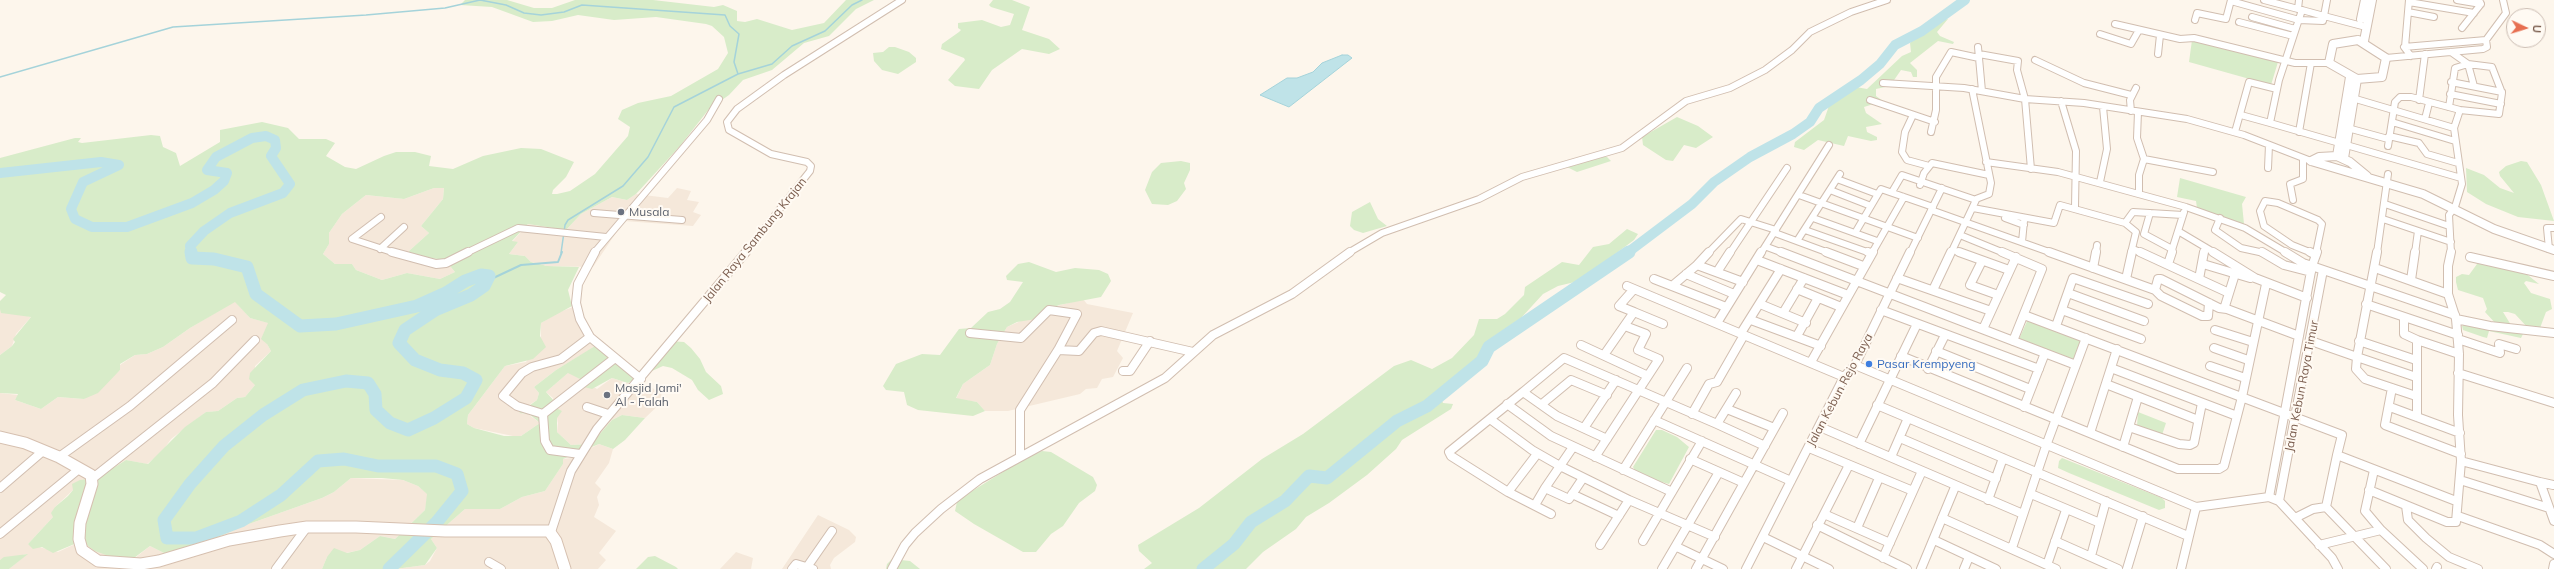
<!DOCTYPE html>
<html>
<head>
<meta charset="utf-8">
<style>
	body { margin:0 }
	#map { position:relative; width:2554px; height:569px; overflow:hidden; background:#fdf6ec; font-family:Mulish,sans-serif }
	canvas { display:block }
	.north { position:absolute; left:2506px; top:8px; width:40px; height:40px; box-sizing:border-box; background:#fffaf3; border:1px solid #cabbb1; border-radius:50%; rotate:94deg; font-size:11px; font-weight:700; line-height:16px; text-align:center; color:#7a5c4d }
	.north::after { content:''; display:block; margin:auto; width:14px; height:18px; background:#e76f51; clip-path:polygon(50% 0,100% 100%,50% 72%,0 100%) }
</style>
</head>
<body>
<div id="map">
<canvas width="2554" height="569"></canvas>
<div class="north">U</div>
</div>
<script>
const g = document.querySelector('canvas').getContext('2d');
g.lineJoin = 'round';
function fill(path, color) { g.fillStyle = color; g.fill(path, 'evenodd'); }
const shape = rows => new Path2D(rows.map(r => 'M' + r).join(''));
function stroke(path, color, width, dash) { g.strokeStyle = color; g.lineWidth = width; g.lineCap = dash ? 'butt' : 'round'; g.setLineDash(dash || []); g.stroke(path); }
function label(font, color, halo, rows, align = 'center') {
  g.font = font + ' Mulish,sans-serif'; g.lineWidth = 4; g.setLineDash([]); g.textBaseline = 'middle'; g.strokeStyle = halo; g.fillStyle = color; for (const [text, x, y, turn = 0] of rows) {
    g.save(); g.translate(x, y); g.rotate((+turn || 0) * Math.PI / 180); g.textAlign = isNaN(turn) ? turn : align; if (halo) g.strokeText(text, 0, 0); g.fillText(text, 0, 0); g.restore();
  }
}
fill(shape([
	[434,188,444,188,443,199,421,226,429,233,409,251,409,255,445,260,455,272,440,279,407,273,382,280,356,270,352,264,335,264,323,254,329,244,329,233,342,214,366,195,404,199],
	[677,188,691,191,687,200,699,202,693,212,701,215,693,226,624,221,593,267,547,266,531,262,525,256,509,254,518,242,512,242,528,224,566,230,581,214,612,197,627,200,636,194,668,198],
	[1083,299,1087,304,1133,313,1117,351,1123,358,1113,377,1102,379,1097,388,1086,389,1080,394,1008,411,985,411,977,402,956,399,963,384,990,365,997,344,1007,327,1053,307],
	[235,301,250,318,269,323,267,344,271,351,255,366,255,385,245,397,237,398,218,411,206,412,171,439,161,453,147,464,126,460,73,490,55,507,53,517,28,544,58,552,84,540,135,558,150,546,166,554,211,540,246,525,322,498,334,492,351,478,403,480,418,486,428,494,425,510,395,539,380,536,360,550,327,557,322,569,9,569,27,554,0,560,0,393,18,395,15,400,41,409,58,397,84,399,120,370,120,365,135,355,147,354,163,347,190,328],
	[579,305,581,314,599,342,590,350,556,370,534,387,539,393,537,400,529,405,522,414,528,414,540,423,521,436,513,436,474,428,467,424,468,415,505,366,526,362,541,340,541,323,559,312],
	[0,309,31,317,16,334,12,346,0,355],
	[569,372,597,389,612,378,640,387,647,384,666,398,645,418,622,415,612,420,591,444,571,445,557,432,558,423,553,398,546,392],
	[599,444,613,449,609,463,595,483,601,489,597,497,599,505,594,517,616,531,599,553,606,560,598,569,395,569,425,565,430,561,437,548,431,539,465,509,500,509,522,497,545,491,563,464,562,459,571,458],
	[818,515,849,530,856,537,855,542,834,558,830,565,831,569,782,569],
	[736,552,753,558,751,569,720,569]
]), '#f5e8da');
fill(shape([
	[465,0,507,0,534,8,552,8,575,0,653,0,714,7,723,5,737,11,737,21,745,22,757,19,792,30,824,23,846,0,874,0,856,9,829,36,804,43,772,70,743,80,729,95,709,109,680,146,636,194,627,200,612,197,581,214,566,230,528,224,512,241,518,242,509,254,525,256,531,262,547,266,579,267,568,290,572,306,541,323,540,336,546,347,533,359,505,366,468,415,467,424,474,428,504,436,521,436,540,423,529,414,519,413,537,400,539,393,534,387,556,370,595,346,635,379,628,383,612,378,592,389,584,387,580,379,568,373,546,392,556,403,556,408,562,411,557,418,557,432,571,445,591,444,612,420,622,415,645,418,625,440,613,449,599,444,563,459,563,464,545,491,522,497,500,509,465,509,431,539,437,548,425,565,395,569,322,569,327,557,334,548,347,553,360,550,380,536,395,539,425,510,427,494,418,486,403,480,382,478,351,478,334,492,322,498,246,525,211,540,166,554,150,546,134,558,114,558,95,551,88,546,84,540,53,553,42,547,33,549,28,544,53,517,51,513,55,507,68,496,73,490,72,484,80,480,97,478,126,460,148,464,185,427,206,412,218,411,237,398,245,397,255,385,249,379,250,373,271,351,267,344,261,339,268,323,250,318,235,302,190,328,163,347,147,354,135,355,120,364,120,370,98,393,84,399,58,397,41,409,15,400,18,394,0,393,0,355,12,346,15,342,13,339,31,317,1,313,0,309,0,301,6,295,0,292,0,158,75,138,81,138,78,142,82,143,151,135,160,136,163,147,176,153,180,166,220,142,220,130,262,122,288,128,299,139,326,139,335,143,326,156,345,167,356,169,384,156,396,152,415,152,431,156,429,166,453,169,483,156,521,148,541,149,574,162,566,177,553,190,552,194,557,194,570,191,595,174,628,136,630,127,618,119,622,110,638,103,671,96,718,69,728,53,724,37,712,26,706,24,656,17,614,20,578,15,552,21,533,22,492,7,460,5],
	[434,188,444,188,443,199,421,226,429,233,409,251,409,255,445,260,455,272,440,279,407,273,382,280,356,270,352,264,335,264,323,254,329,244,329,233,342,214,366,195,404,199],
	[993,0,1012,0,1030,7,1022,30,1049,39,1060,49,1049,54,1022,49,992,70,979,89,955,86,948,80,965,60,964,58,941,49,942,44,959,32,961,30,958,28,958,23,982,20,1001,27,1010,25,1014,14,991,7,989,5],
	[1948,19,1937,32,1940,36,1954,42,1953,44,1938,41,1910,63,1917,70,1917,77,1913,77,1911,72,1901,70,1890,86,1876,89,1876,96,1883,101,1864,107,1866,113,1882,124,1866,127,1867,132,1877,137,1877,140,1871,141,1848,136,1844,146,1818,140,1804,150,1794,147,1795,142,1824,120,1830,103,1856,87,1867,89,1902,56,1911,52,1910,43,1916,36,1941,20],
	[2192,40,2278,62,2271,85,2189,62],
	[889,47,895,47,909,52,916,58,916,62,898,74,882,70,874,61,873,53,883,52],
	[1677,117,1698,126,1713,137,1696,148,1684,145,1673,161,1666,160,1643,145,1642,137],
	[1602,157,1607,157,1611,161,1577,172,1567,167],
	[1181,161,1190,163,1190,170,1184,183,1186,189,1177,201,1168,205,1152,204,1145,190,1152,172,1161,163],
	[2521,161,2527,162,2541,185,2554,221,2518,217,2486,204,2467,192,2466,168,2484,175,2500,188,2514,193,2500,176,2499,172,2506,166],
	[2180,178,2246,197,2242,204,2244,224,2197,208,2196,201,2177,197],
	[1370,202,1378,219,1387,226,1363,233,1354,230,1350,226,1352,212],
	[1627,229,1638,234,1634,240,1579,281,1558,286,1543,294,1521,318,1493,337,1482,354,1461,376,1457,389,1441,398,1443,403,1453,404,1451,409,1402,440,1396,449,1367,475,1329,503,1306,517,1296,529,1263,552,1246,569,1144,569,1152,563,1139,551,1138,545,1199,508,1262,459,1303,434,1394,366,1411,360,1432,369,1452,358,1474,335,1479,319,1497,319,1505,314,1524,295,1525,287,1562,262,1579,265,1593,247,1609,244],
	[1029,262,1056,272,1075,268,1099,270,1108,274,1111,281,1101,297,1059,305,1037,315,1036,319,1017,322,1007,327,997,344,990,365,963,384,956,398,977,402,985,411,973,416,918,410,907,405,904,392,886,390,883,386,896,364,922,354,940,355,959,329,971,328,988,312,1000,309,1010,302,1023,282,1007,280,1006,276,1018,264],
	[2489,263,2524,272,2539,284,2526,281,2524,283,2531,293,2550,299,2552,309,2546,312,2540,328,2528,328,2515,314,2508,312,2503,312,2511,325,2521,330,2523,334,2521,338,2489,331,2487,338,2483,337,2463,330,2462,326,2465,324,2497,325,2485,312,2487,309,2483,298,2458,290,2456,282,2456,277,2462,274,2469,275,2477,264],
	[2029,317,2083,337,2073,360,2019,339],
	[669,341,684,342,691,348,700,359,706,372,721,386,723,394,709,400,698,390,692,380,672,368,663,366,652,371,647,369],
	[2138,412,2166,423,2162,435,2137,426],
	[1656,430,1662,430,1677,437,1689,447,1669,484,1658,481,1636,472,1633,467],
	[1042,451,1051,452,1093,477,1097,485,1095,491,1079,503,1063,526,1051,534,1036,552,1023,552,974,524,955,511,957,502,969,493,1022,460],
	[2062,458,2162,498,2165,501,2165,508,2159,510,2069,473,2058,468,2059,461],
	[28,554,9,569,0,569,0,560,4,557],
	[655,556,676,567,678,569,636,569,648,557],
	[892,559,910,561,920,569,886,569,887,564]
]), '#d8ecc9');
const water = shape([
	[1342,55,1348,55,1352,58,1289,107,1260,95,1287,78,1297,78,1313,72,1322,63,1342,55]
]);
fill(water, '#bfe3e8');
stroke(water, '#a5d3da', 1);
stroke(shape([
	[738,74,772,64,792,46,825,31,852,5,862,0],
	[0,77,173,27,366,15,445,8,480,0,506,5,524,13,541,15,564,12,582,5,725,15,730,26,739,34,734,62,738,74,674,107,648,157,623,186,568,220,565,225,561,253]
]), '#a5d3da', 1.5);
stroke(shape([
	[487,281,521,265,558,262,562,252]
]), '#a5d3da', 2);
stroke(shape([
	[0,173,101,162,119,165,83,182,71,209,75,219,92,227,127,227,192,203,214,190,224,181,227,173,207,170,216,157,252,138,266,136,275,140,276,148,271,156,290,184,283,193,230,213,204,231,190,246,191,253],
	[1627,253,1692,204,1714,182,1750,157,1793,134,1810,122,1819,108,1861,80,1880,64,1895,45,1922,31,1965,0]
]), '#bfe3e8', 10);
stroke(shape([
	[191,252,192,258,214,259,247,267,256,294,300,326,336,324,417,306,446,293,465,281,481,275,489,276,484,286,471,295,435,310,405,330,399,343,415,360,440,370,463,373,476,380,466,398,434,418,408,430,390,423,376,410,375,394,368,383,346,381,303,390,263,415,224,446,190,484,164,520,167,538,196,538,241,521,281,495,318,461,344,459,378,466,436,466,457,474,462,491,436,523,389,569],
	[1203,569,1234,544,1251,522,1285,501,1309,476,1327,478,1397,421,1427,406,1482,361,1489,347,1629,252]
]), '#bfe3e8', 13);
const minorFar1 = shape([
	[2264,0,2298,9],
	[2299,0,2298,9,2302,10,2279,80,2270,123,2461,178],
	[2327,0,2324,16,2366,27],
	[2457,0,2481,4],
	[2231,1,2299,20,2323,21,2324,16,2302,10],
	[2409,2,2474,13],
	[2408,12,2434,17],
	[2252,17,2295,29],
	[2195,20,2197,13,2226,19,2231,0],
	[2239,22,2293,36],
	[2115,24,2180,39,2194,38,2295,63,2329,63],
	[2462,28,2481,4,2479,0],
	[2100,34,2131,44,2139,30],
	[1978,47,1982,91],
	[2405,47,2409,0],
	[2451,52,2468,64,2474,86],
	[1979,54,2018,61,2017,70,2025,99,2031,169],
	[2158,54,2160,35],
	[2411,56,2404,47,2486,40,2506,13,2503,0],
	[2386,58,2483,49,2487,47,2486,40],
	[2035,60,2084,83,2131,95],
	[2451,82,2502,92],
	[1883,83,1964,88,2025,99,2084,103,2187,119,2244,135,2311,161],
	[1972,89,1991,183,1989,194,1976,199],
	[2450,94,2501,104],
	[2349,97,2454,128],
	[1870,100,1935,122],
	[2419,100,2425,54],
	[2061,101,2076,151,2075,207],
	[2131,111,2130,100,2136,88],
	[2138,112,2137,138,2144,159,2139,175,2139,194],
	[1913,115,1905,132,1902,152,1907,160,1929,166],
	[2241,115,2270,123],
	[2425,119,2429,103],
	[2392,122,2455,141],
	[2344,127,2388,139],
	[1931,132,1936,110,1936,77,1951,52,1979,58],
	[2235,132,2249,82,2277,89],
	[2299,132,2311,63],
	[2389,136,2419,143,2427,154,2458,163],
	[2388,146,2395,102,2400,97,2411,97,2460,110,2499,114,2502,93,2492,67,2468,64,2455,68,2449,107],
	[2144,159,2213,172],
	[1986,162,2058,172,2186,207,2245,228,2287,253],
	[2268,168,2269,145],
	[1837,179,1877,194],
	[2100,182,2107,149,2103,107],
	[1920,185,1924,173,1932,163,1989,175],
	[1830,190,1871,206],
	[1892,192,1902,175,1976,200,1951,253],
	[1799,195,1918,238],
	[2293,200,2290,184,2303,179,2303,159],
	[2385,204,2449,226],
	[1973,208,2054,223,2060,205,2125,223,2136,232,2131,253],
	[1931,210,2052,253],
	[594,213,682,220],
	[2150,213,2144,234,2172,249],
	[381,217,352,239,395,253],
	[1813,218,1877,241],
	[2005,218,2024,225],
	[2220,218,2215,230,2241,248,2264,253],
	[2383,219,2451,242],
	[2125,223,2133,212,2183,215],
	[1805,230,1870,253],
	[2178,231,2215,253],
	[1775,233,1829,253],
	[1855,233,1881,189,1933,207],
	[1960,235,2004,253],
	[1797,241,1840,174],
	[2022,242,2024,221],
	[1767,247,1783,253],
	[380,249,404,227],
	[2133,249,2142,253],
	[2549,249,2547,228,2554,228],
	[1953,250,1962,253],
	[466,253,518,228,606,237],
	[594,253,707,120,719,99],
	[745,253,810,171,811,166,807,162,771,154,729,130,727,122,737,109,784,75,902,0],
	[1348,253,1382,233,1479,199,1522,177,1622,148,1686,101,1730,88,1765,70,1792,50,1810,32,1851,12,1887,0],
	[1708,253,1741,219,1776,230],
	[1730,253,1787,168],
	[1761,253,1829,145],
	[1872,253,1904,197],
	[1910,253,1942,188],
	[2096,253,2097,245],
	[2171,253,2184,212],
	[2204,253,2205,247],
	[2312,253,2292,245,2264,226,2260,211,2265,201,2278,203,2318,220,2322,224,2316,253],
	[2377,253,2388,174],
	[2415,253,2418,231],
	[2451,253,2449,215,2455,207,2462,184,2454,128,2460,110]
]);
const minor = shape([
	[392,252,436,264,446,263,468,252],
	[595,252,578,284,576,303,580,319,590,337,641,379],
	[1781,252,2076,365],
	[1826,252,1863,266],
	[1868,252,1870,253],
	[1959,252,2009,270],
	[2002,252,2042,269,2013,341],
	[2049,252,2155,290,2161,296,2202,316,2208,316,2209,303],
	[2140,252,2229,293],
	[2213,252,2255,278,2307,298],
	[2262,252,2284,265,2311,272],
	[2285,252,2303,263,2455,315],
	[2310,252,2316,255],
	[2316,255,2317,252],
	[2470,257,2554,276],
	[1757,260,1848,295],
	[1982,261,1970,285,1998,295],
	[2168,264,2172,252],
	[2203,264,2250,278],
	[1697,265,1709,252],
	[2093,268,2096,252],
	[2375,268,2448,294],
	[1717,272,1730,252],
	[1686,274,1734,294],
	[2235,274,2225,306,2227,309,2299,336],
	[1897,278,1991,311],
	[1654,279,1726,307],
	[2126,279,2132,252],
	[2199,279,2204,252],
	[2411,280,2415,252],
	[1627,286,1844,377],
	[1672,286,1697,265,1743,282],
	[1634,289,1619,306,1634,312],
	[1797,289,1841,307],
	[1933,290,1951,252],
	[2155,290,2158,279,2161,279,2219,308,2227,309],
	[2068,293,2144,321],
	[1760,304,1806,323],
	[2366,304,2458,335],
	[1881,310,2039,369],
	[2062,310,2141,339],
	[1783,313,1804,278],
	[2024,315,2342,435,2337,455],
	[2404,317,2404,334,2417,340],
	[2456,319,2490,326,2554,333],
	[1751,320,1821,346],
	[1717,323,1761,252],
	[2056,326,2073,278,2148,304],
	[1983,329,2016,257],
	[2215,330,2253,342],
	[970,333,1021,338,1049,310,1077,314,1058,350,1020,410,1020,457],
	[1741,333,1781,269],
	[1797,336,1818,298],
	[2458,339,2500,353,2499,344,2516,349],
	[2311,341,2357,357,2377,252],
	[2359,341,2416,360],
	[1581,345,1648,376],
	[2214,348,2248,360],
	[1058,350,1079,351,1094,333,1101,331,1193,352],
	[1936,351,2030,389],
	[1604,355,1634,312,1663,324],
	[1901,356,2178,469,2219,469,2224,466,2242,397,2266,284],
	[1811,362,1873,252],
	[1855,365,2196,507],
	[2210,366,2245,378],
	[2111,368,2237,416],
	[1928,369,1945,335],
	[1123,371,1130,371,1150,341],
	[2458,373,2554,403],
	[2416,377,2357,357,2356,369,2365,379,2416,396],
	[2106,384,2198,420],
	[2392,388,2385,425,2461,454],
	[1523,392,1564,358,1717,424,1736,393],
	[1507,404,1551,436,1672,492],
	[1542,404,1571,380,1607,395],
	[1877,405,2188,536],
	[587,407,608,414],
	[2024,407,2045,353],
	[2390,407,2460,433],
	[1727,409,1774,428],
	[543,414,615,358],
	[1692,414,1709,384,1717,382,1744,335],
	[2417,417,2417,340,2459,354],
	[1490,419,1532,450,1560,466,1629,500,1715,537],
	[1654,420,1791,481],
	[1717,424,1765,446],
	[1820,427,2023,514],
	[2129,427,2179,444,2190,445,2194,443,2202,403],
	[1584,428,1616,380],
	[2090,433,2117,349],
	[1900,438,1996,479],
	[1859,444,1917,324],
	[2123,447,2138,397],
	[1809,448,1913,491],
	[580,454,550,450,545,441,543,414,517,406,503,396,522,373,532,367,561,359,590,337],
	[59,457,130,406,232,320],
	[1595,457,1659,359,1638,350,1646,334,1625,326],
	[1891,457,1908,418],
	[1690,459,1744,483],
	[2461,461,2540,482,2554,521],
	[1623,470,1687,368],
	[2374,470,2365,511,2381,530],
	[93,478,213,383,255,340],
	[2460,480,2549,508],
	[2540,482,2553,485],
	[0,488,43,451],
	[1545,488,1573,447],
	[2369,490,2447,522,2456,522,2461,461,2458,415,2459,354,2456,319,2448,294,2448,266,2451,252],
	[1508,492,1537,454],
	[1572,494,1619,516],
	[2031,494,2100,523],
	[2269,497,2312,266,2316,255],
	[1988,500,2003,458],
	[2279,501,2323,270],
	[1535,505,1545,488,1569,499,1583,478],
	[2406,506,2408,520,2426,538,2449,557,2478,569],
	[2326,507,2386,569],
	[1551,514,1508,492,1451,456,1449,452,1523,392,1557,416,1607,439],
	[1824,514,1890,543],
	[2458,516,2540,545,2554,554],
	[1942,518,2056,569],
	[2295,518,2313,509,2326,507,2337,455,2456,501],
	[1817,525,1907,569],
	[1857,528,1879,478],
	[551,532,571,471,597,429,746,252],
	[0,534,79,469],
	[1763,537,1829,569],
	[1934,540,1996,569],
	[1643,541,1702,441],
	[2055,541,2118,569],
	[1600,545,1629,500],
	[2319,545,2381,530,2423,569],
	[1677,547,1723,569],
	[2012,548,2047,443,2086,338],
	[2091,556,2106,501],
	[1883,558,1922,471],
	[489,562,501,569],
	[2047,565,2066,510],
	[807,567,832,531],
	[276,569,307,527],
	[792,569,796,564,813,569],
	[892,569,905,545,915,533,941,509,980,479,1165,378,1213,335,1292,294,1350,252],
	[1662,569,1719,472],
	[1696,569,1783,413],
	[1746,569,1844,377,1855,365,1910,252],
	[1796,569,1849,465],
	[1921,569,1955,487],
	[1964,569,1969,557],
	[2127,569,2143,516],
	[2181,569,2196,507,2269,497,2279,501,2332,558,2338,569],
	[2436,569,2437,567],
	[2553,569,2554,564]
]);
const tertiary = shape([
	[2361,19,2365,0],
	[2358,40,2386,58,2382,77,2357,79,2329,63,2333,44,2358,40],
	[2364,41,2372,0],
	[2337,156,2350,77],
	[2344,158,2357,79],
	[2311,161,2423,194,2494,229,2554,250],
	[2311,161,2319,157,2337,156,2350,162,2367,176]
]);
const secondary = shape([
	[0,437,25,443,59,457,91,475,92,484,80,523,79,539,82,550,98,561,141,564,159,561,229,540,280,531,307,527,356,527,445,531,549,531,556,541,565,569]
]);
stroke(minorFar1, '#d1beb0', 8);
stroke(minor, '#d1beb0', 10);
stroke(tertiary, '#d1beb0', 10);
stroke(secondary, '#d6c0b0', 13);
stroke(minorFar1, '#fff', 6);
stroke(minor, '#fff', 8);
stroke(tertiary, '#fff', 8);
stroke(secondary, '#fff', 11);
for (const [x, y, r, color] of [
	[621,212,4,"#6b7280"],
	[1869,364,4,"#3f7fe0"],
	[607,395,4,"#6b7280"]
]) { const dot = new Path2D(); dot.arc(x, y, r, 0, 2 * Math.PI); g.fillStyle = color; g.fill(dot); stroke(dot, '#fffaf3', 1.5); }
label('12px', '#5b616d', '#fffaf3', [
	["Musala",629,212],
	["Masjid Jami'",615,388],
	["Al - Falah",615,402]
], 'left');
label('12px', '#7a5c4d', '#fffaf3', [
	["Jalan Raya Sambung Krajan",755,240,-51],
	["Jalan Kebun Raya Timur",2302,386,-79],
	["Jalan Kebun Rejo Raya",1840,390,-62]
]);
label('12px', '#366cbe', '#fffaf3', [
	["Pasar Krempyeng",1877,364]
], 'left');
</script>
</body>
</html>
